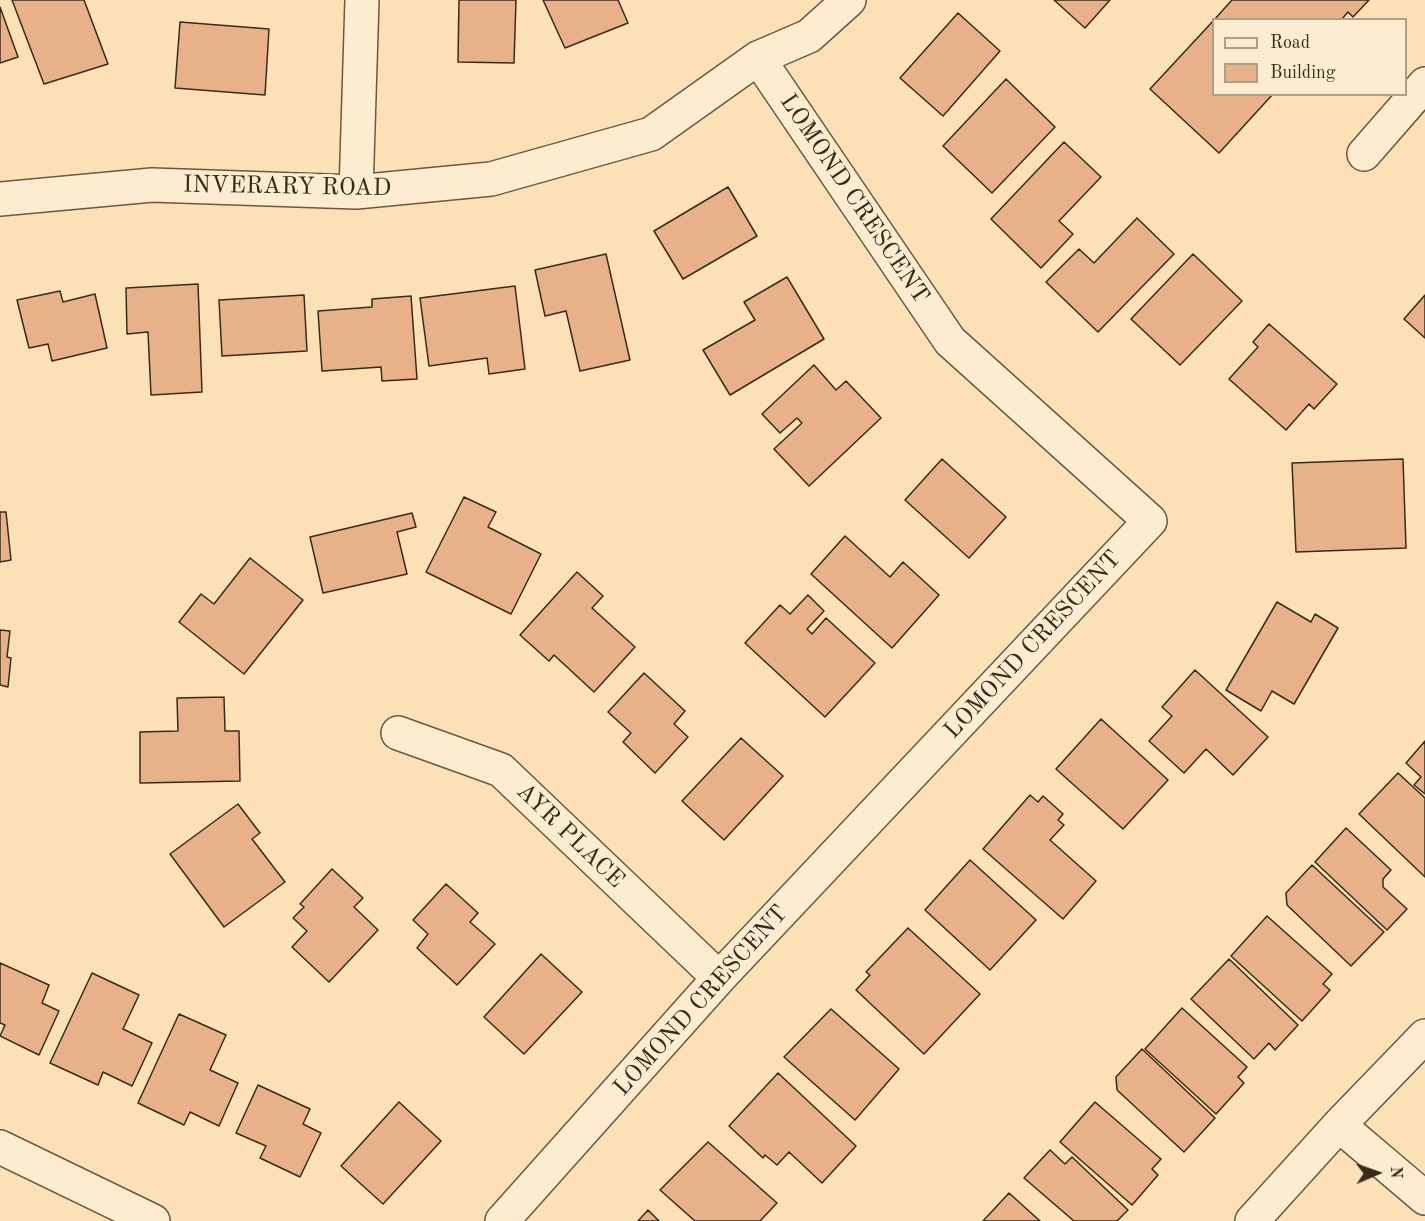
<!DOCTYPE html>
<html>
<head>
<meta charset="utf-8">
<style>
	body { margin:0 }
	#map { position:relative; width:1425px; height:1221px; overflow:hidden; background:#fce1b7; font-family:"Old Standard TT",serif }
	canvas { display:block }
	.legend { position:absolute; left:1212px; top:18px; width:195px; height:78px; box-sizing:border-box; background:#fdecd0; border:2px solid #af9f87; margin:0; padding:8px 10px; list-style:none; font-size:18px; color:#392b19 }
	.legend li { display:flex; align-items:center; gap:12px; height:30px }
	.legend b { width:30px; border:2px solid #af9f87 }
	.north { position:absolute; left:1347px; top:1143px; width:60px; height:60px; -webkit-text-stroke:4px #fdecd0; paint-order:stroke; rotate:88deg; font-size:16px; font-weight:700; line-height:24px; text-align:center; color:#392b19 }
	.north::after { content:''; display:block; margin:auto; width:21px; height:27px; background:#392b19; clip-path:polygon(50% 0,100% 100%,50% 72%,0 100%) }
</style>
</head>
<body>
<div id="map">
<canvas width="1425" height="1221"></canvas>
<ul class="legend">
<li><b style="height:8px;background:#fdecd0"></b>Road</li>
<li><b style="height:16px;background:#e9b189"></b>Building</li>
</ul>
<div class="north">N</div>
</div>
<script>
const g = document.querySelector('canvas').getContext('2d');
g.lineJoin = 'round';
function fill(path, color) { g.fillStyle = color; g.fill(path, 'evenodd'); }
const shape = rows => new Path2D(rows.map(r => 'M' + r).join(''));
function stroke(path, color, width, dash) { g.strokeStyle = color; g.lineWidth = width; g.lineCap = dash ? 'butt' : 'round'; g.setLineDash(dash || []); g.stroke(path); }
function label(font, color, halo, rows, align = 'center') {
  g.font = font + ' "Old Standard TT",serif'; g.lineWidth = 6; g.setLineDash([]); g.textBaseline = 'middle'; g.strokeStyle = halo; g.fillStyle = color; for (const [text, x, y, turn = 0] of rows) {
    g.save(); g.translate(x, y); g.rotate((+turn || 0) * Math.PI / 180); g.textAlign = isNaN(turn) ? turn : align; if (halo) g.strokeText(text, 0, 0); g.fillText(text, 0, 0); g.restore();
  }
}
const building = shape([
	[12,0,84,0,108,64,44,84,12,0],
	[459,0,516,0,514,63,458,62,459,0],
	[543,0,618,0,628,23,565,48,543,0],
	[1054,0,1110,0,1085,28,1054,0],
	[1232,0,1369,0,1353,17,1348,12,1341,20,1214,20,1232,0],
	[0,7,18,57,0,63,0,7],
	[958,13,1000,51,943,116,900,78,958,13],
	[1214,20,1214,94,1273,94,1219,153,1150,89,1214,20],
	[180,22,269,29,265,95,175,88,180,22],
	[1006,79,1055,127,992,193,943,146,1006,79],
	[1064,142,1101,177,1059,221,1073,234,1041,268,991,219,1064,142],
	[728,187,757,236,683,279,654,231,728,187],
	[1137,218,1174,254,1098,332,1046,282,1079,249,1094,263,1137,218],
	[606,254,630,360,580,371,566,311,545,316,535,270,606,254],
	[1193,254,1242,301,1180,365,1131,319,1193,254],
	[787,277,824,339,730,395,703,350,755,320,744,302,787,277],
	[198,284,202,392,151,395,148,332,127,334,126,288,198,284],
	[515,286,525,369,489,374,487,358,429,366,420,298,515,286],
	[60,291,63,302,95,294,107,348,52,361,48,344,29,348,17,300,60,291],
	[304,295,307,351,222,356,219,300,304,295],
	[1425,295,1425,338,1404,319,1425,295],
	[411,296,417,379,382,381,381,367,322,371,318,311,372,307,372,299,411,296],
	[1269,324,1337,384,1314,409,1309,404,1286,430,1229,379,1258,347,1253,342,1269,324],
	[814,365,836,390,846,381,881,418,809,486,774,449,802,423,797,418,780,433,762,414,814,365],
	[942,459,1006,517,969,558,905,500,942,459],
	[1403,459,1406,548,1296,552,1292,463,1403,459],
	[464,497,496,512,488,527,541,554,511,614,426,572,464,497],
	[0,512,6,512,11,560,0,562,0,512],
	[412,513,416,527,397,532,407,574,323,593,310,537,412,513],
	[845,536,890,577,903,562,939,595,892,648,811,574,845,536],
	[250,558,303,600,244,674,179,622,201,594,214,604,250,558],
	[577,572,603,596,592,608,635,647,594,692,554,655,549,661,520,635,577,572],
	[808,595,824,611,807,629,812,634,826,618,875,663,825,717,745,643,780,605,790,614,808,595],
	[1277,602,1311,622,1315,614,1338,628,1294,704,1272,691,1261,711,1226,690,1277,602],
	[0,630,10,631,7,657,11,658,8,687,0,685,0,630],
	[1195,670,1268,737,1233,775,1206,749,1184,773,1149,741,1172,716,1162,707,1195,670],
	[644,673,685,711,674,724,688,737,655,773,623,742,631,733,608,712,644,673],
	[224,697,225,731,239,731,240,781,140,783,140,732,178,731,177,698,224,697],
	[1101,719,1168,780,1123,829,1056,769,1101,719],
	[741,738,783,776,724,840,682,801,741,738],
	[1425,741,1425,794,1414,785,1421,777,1406,763,1425,741],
	[1398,773,1425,798,1425,877,1359,814,1398,773],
	[1030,795,1038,802,1043,796,1063,814,1058,820,1064,825,1050,840,1096,881,1063,919,983,849,1030,795],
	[238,804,260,833,252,839,285,882,224,927,170,854,238,804],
	[1346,828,1391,870,1383,879,1383,887,1407,909,1387,930,1315,862,1346,828],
	[970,860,1036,920,990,970,925,910,970,860],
	[1312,865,1384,932,1351,966,1287,905,1286,893,1312,865],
	[332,869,363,898,354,907,378,930,329,982,292,947,307,931,293,918,304,907,300,904,332,869],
	[446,884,478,913,470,922,495,944,457,985,417,948,428,934,413,920,446,884],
	[1267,916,1332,974,1323,984,1330,990,1302,1021,1231,956,1267,916],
	[908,928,980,994,924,1054,856,990,870,975,866,972,908,928],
	[541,954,582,992,524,1054,484,1017,541,954],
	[1229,959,1298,1025,1275,1050,1269,1043,1254,1059,1191,999,1229,959],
	[0,963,49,985,42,1003,59,1011,39,1055,0,1036,5,1025,0,1023,0,963],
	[92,973,139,995,123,1029,152,1043,132,1086,103,1072,98,1085,50,1063,92,973],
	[1182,1008,1247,1067,1238,1077,1244,1083,1216,1114,1145,1049,1182,1008],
	[831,1009,899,1069,855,1120,784,1057,831,1009],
	[179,1014,226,1035,210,1070,238,1083,219,1126,190,1112,184,1125,138,1103,179,1014],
	[1142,1049,1215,1118,1184,1152,1117,1090,1116,1077,1142,1049],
	[778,1073,856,1146,822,1183,789,1152,777,1165,765,1155,763,1158,729,1126,778,1073],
	[258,1085,310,1109,303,1124,321,1133,300,1177,260,1158,266,1146,236,1133,258,1085],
	[399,1102,441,1141,383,1204,341,1166,399,1102],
	[1095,1102,1161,1159,1152,1169,1158,1175,1132,1205,1060,1142,1095,1102],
	[708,1142,777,1203,760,1221,695,1221,660,1190,708,1142],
	[1050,1150,1065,1164,1072,1157,1128,1210,1117,1221,1074,1221,1024,1178,1050,1150],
	[1009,1193,1040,1221,983,1221,1009,1193],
	[648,1210,659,1221,638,1221,648,1210]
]);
fill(building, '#e9b189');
stroke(building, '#392b19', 1.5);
const minor = shape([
	[1364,154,1425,84],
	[356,192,362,0],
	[0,199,152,185,356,192,491,179,651,134,758,58,809,36,849,0],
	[398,733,501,770,719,978],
	[1339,1125,1425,1198],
	[0,1147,153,1221],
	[502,1221,719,978,1150,521,950,341,758,58],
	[1252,1221,1339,1125,1425,1036]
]);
stroke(minor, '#6a5840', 36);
stroke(minor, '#fdecd0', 33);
label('24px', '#392b19', '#fdecd0', [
	["INVERARY ROAD",287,187,1],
	["LOMOND CRESCENT",854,199,56],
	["LOMOND CRESCENT",1033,645,-47],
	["AYR PLACE",570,836,44],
	["LOMOND CRESCENT",701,1001,-48]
]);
</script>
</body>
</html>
